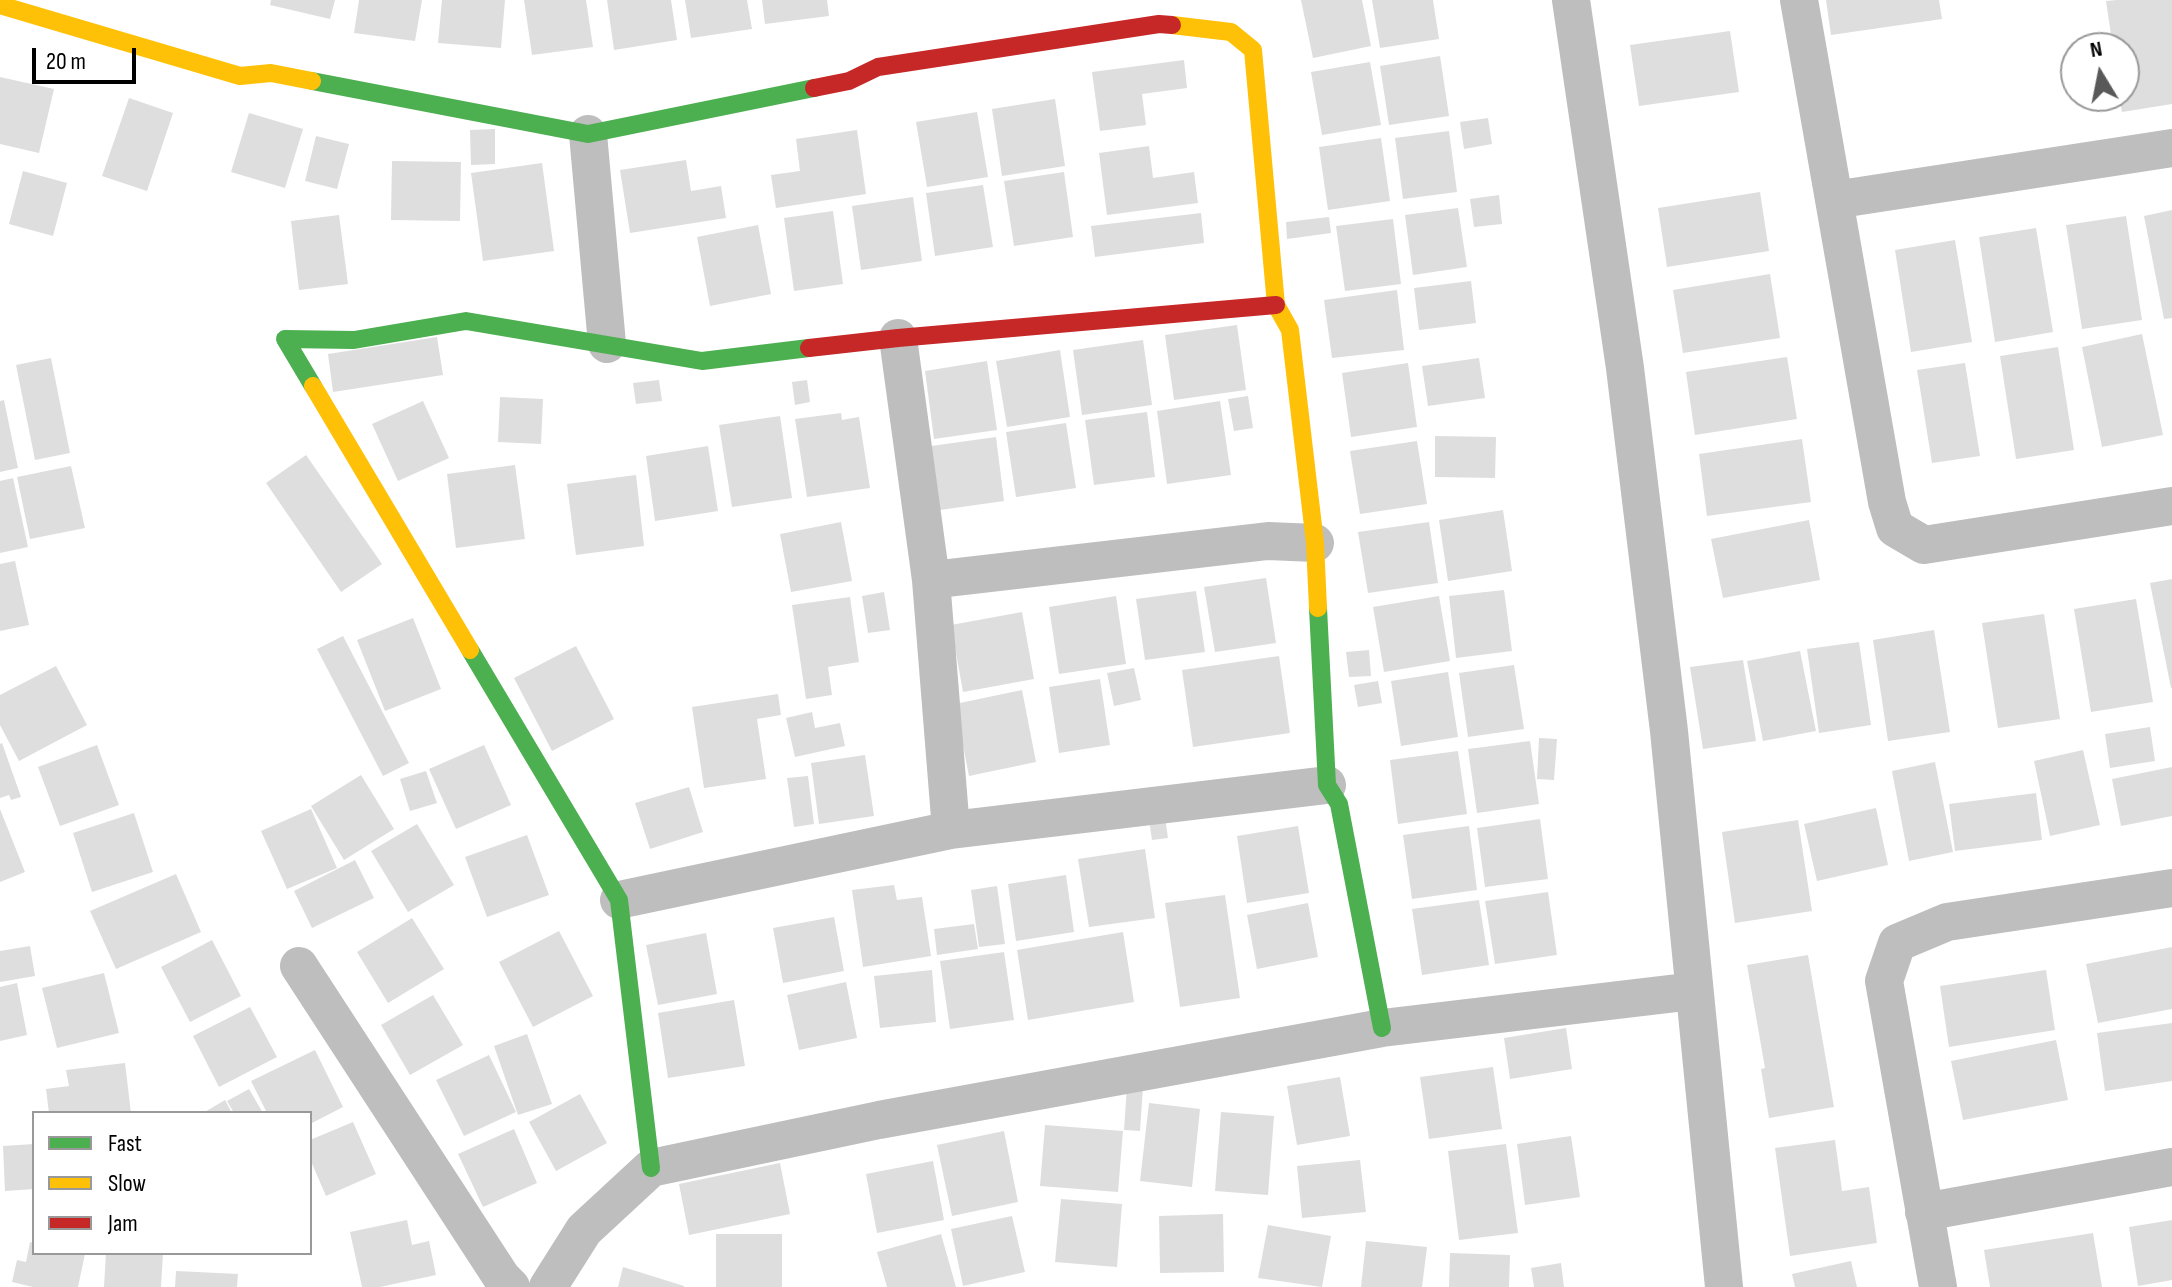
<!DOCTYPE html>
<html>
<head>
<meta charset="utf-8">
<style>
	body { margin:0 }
	#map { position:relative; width:2172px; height:1287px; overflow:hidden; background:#fff; font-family:"Sofia Sans Condensed",sans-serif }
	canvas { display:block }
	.legend { position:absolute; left:32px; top:1111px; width:280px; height:144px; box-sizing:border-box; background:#fff; border:2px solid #999; margin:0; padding:10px 14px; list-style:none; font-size:24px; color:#000 }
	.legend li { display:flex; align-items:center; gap:16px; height:40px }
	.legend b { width:40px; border:2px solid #999 }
	.north { position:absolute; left:2060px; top:32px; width:80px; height:80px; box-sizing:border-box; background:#fff; border:2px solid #999; border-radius:50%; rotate:350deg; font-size:22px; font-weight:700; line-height:32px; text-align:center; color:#000 }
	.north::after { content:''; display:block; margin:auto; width:28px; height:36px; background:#595959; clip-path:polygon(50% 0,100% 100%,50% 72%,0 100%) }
	.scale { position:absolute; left:32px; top:48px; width:104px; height:36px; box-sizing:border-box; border:4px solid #000; border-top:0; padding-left:10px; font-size:24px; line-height:28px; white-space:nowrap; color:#000; -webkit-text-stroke:6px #fff; paint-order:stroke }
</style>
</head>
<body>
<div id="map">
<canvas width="2172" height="1287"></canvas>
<ul class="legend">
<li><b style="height:10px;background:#4caf50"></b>Fast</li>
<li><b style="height:10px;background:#ffc107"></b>Slow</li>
<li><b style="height:10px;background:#c62828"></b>Jam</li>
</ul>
<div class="north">N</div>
<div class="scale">20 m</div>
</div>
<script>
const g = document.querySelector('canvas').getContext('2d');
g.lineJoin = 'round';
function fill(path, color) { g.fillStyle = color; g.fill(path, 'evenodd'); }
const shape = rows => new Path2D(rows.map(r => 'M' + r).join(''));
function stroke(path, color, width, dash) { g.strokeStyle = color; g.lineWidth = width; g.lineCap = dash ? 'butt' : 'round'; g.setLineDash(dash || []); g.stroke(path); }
fill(shape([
	[271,0,335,0,330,19,270,5],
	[359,0,422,0,415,41,354,33],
	[442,0,505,0,501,48,438,43],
	[524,0,586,0,593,47,532,55],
	[607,0,671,0,677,40,614,50],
	[685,0,747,0,752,29,691,38],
	[762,0,827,0,829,16,765,24],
	[1301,0,1362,0,1371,46,1313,58],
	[1372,0,1433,0,1439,39,1380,48],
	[1826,0,1939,0,1942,19,1831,35],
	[2117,0,2172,0,2172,104,2122,112,2119,96,2124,96,2124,48,2113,48,2106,1],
	[1730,31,1739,92,1639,106,1630,45],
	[1440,56,1449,116,1389,125,1380,66],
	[1184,60,1187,88,1142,94,1146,125,1100,131,1092,72],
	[1370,62,1381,125,1322,135,1311,72],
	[0,77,54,89,39,153,0,144],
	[129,98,173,113,147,191,102,176],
	[1055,99,1065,166,1002,176,992,109],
	[977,112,988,177,927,187,916,122],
	[249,113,303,129,285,188,231,172],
	[1488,118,1492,144,1464,149,1460,122],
	[495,129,495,164,471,165,470,130],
	[857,130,866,194,776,208,771,175,800,171,796,139],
	[1449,131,1457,192,1403,199,1395,138],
	[316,136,349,144,337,189,305,181],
	[1381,138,1390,201,1328,210,1319,147],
	[1149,146,1153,178,1194,172,1198,203,1107,215,1099,153],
	[686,160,691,191,721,186,726,218,630,233,620,170],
	[392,161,461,162,460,221,391,220],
	[542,163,554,251,483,261,471,173],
	[23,171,67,183,53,236,9,224],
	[1064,172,1073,237,1014,246,1004,181],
	[983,185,993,247,935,256,926,193],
	[1760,192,1769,251,1667,267,1658,208],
	[1499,195,1502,224,1474,227,1470,199],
	[913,197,922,261,861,270,852,206],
	[1458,208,1467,267,1413,275,1405,215],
	[2172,210,2172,318,2164,319,2144,216],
	[833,211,843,284,794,291,784,218],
	[1201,213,1204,243,1095,257,1091,226],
	[339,215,348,284,299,290,291,221],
	[2126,216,2142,320,2082,329,2066,225],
	[1329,217,1331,233,1287,239,1286,222],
	[1393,219,1401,284,1345,291,1336,226],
	[758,225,771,294,710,306,697,237],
	[2036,228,2053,332,1995,342,1979,237],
	[1955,240,1972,342,1911,352,1895,250],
	[1770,274,1780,338,1683,353,1673,290],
	[1471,281,1476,323,1419,330,1414,288],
	[1397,290,1404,350,1332,358,1324,300],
	[1237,325,1246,390,1174,400,1165,335],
	[2142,334,2163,435,2102,447,2082,347],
	[437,337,443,375,333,392,328,354],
	[1143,340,1152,405,1082,415,1073,350],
	[2058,347,2074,450,2016,459,2000,356],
	[1060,350,1070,417,1007,427,996,361],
	[1787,357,1797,419,1695,435,1686,372],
	[51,358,70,453,35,460,16,365],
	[1479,358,1485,398,1428,406,1422,366],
	[987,361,997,430,934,439,925,371],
	[1408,363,1417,427,1351,437,1342,373],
	[1965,363,1980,456,1932,463,1917,370],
	[659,380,662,401,636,404,633,383],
	[807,380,810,402,795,405,792,382],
	[1248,396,1253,428,1234,431,1228,399],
	[500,397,543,399,541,444,498,442],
	[4,400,18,468,0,472,0,401],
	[423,401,449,458,398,481,372,424],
	[1220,401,1231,475,1167,484,1157,411],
	[1147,412,1155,477,1094,485,1085,420],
	[841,413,842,420,859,417,870,488,807,497,795,419],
	[780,416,792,498,732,507,719,425],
	[1066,423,1076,488,1016,497,1006,432],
	[1435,436,1496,437,1495,478,1435,477],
	[996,437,1004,501,940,510,931,446],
	[1802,439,1811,502,1707,516,1699,454],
	[1417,441,1427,504,1360,514,1350,451],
	[708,446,718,511,655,521,646,456],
	[306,455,382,564,341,592,266,483],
	[515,465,525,539,456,548,447,474],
	[71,466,85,528,30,539,17,477],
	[636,475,644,546,576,555,567,484],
	[13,478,28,547,0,553,0,481],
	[1503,510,1512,571,1448,581,1439,520],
	[1809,520,1820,580,1723,598,1711,539],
	[841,522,852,581,791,592,780,534],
	[1429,522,1438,583,1368,593,1358,532],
	[15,561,29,625,0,631,0,564],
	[1266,578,1276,643,1215,652,1204,587],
	[2172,579,2172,688,2171,688,2150,583],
	[1504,590,1512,651,1456,658,1449,596],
	[1196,591,1205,652,1145,660,1136,599],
	[884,592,890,630,868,633,862,596],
	[1116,596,1126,664,1059,674,1049,607],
	[1439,596,1450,661,1384,672,1373,607],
	[850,597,859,662,828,667,832,695,806,699,792,605],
	[2136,599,2153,702,2091,712,2074,609],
	[1022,612,1034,679,963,692,951,625],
	[2044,614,2060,719,1998,728,1982,623],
	[413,618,441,689,385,711,357,640],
	[1934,630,1950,732,1888,741,1873,640],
	[343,636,409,763,383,776,317,649],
	[1859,642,1871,725,1819,733,1807,649],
	[576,646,614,719,552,751,514,678],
	[1369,650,1371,676,1349,677,1346,652],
	[1800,651,1816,731,1763,741,1747,661],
	[1279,656,1290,733,1193,747,1182,670],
	[1743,660,1756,741,1703,749,1690,667],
	[1514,665,1524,729,1468,737,1459,673],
	[56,666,87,725,19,761,0,725,0,695],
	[1134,668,1141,700,1114,706,1107,673],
	[1448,672,1458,737,1401,746,1391,681],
	[1100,679,1110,745,1059,753,1049,687],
	[1378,681,1382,703,1358,707,1354,685],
	[1022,690,1036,762,969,776,955,704],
	[778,694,781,715,757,719,766,779,704,788,692,707],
	[812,712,815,728,840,723,845,746,795,757,786,718],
	[2150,727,2155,761,2110,768,2105,734],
	[1539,738,1557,739,1554,780,1537,779],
	[1530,741,1539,804,1477,813,1468,749],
	[2,743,21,797,11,800,9,795,0,798,0,744],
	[97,745,119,805,60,826,38,767],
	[484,745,511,805,456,829,429,769],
	[2083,750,2100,825,2050,836,2034,761],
	[1458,751,1467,814,1398,824,1390,760],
	[865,755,874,816,819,824,811,763],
	[1935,762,1953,852,1909,861,1892,771],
	[2172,767,2172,816,2121,826,2112,779],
	[426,771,437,803,410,811,400,779],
	[361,775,394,829,344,860,311,806],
	[808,776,814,824,794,827,787,778],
	[689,787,703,832,650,849,635,803],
	[2036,793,2042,840,1955,851,1949,804],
	[1876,808,1888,865,1817,881,1804,824],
	[0,809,25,872,0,882],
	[311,809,337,868,287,889,261,831],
	[134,813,153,872,92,892,73,833],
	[1165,817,1168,838,1152,840,1149,820],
	[1540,819,1548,879,1485,887,1477,828],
	[1798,820,1812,911,1735,923,1722,832],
	[417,824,454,885,408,912,371,851],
	[1298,826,1309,893,1247,903,1237,836],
	[1469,826,1477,890,1412,899,1403,835],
	[527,835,549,895,487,917,465,857],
	[1145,849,1155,918,1089,927,1078,859],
	[355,860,374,898,312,928,294,891],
	[176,874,201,932,116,969,90,911],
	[1066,875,1074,932,1016,941,1008,884],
	[894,885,897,900,922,897,931,956,863,967,852,890],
	[997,886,1005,944,979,947,971,890],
	[1548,892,1557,955,1495,964,1485,901],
	[1225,895,1240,998,1180,1007,1165,903],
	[1479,900,1489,965,1422,975,1412,909],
	[1308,903,1318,957,1257,969,1247,915],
	[834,917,844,971,783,983,773,928],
	[412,918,444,969,388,1003,357,952],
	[974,924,978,949,937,955,934,929],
	[559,931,593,996,533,1027,499,962],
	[1123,932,1134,1002,1028,1020,1017,950],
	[706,933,717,994,658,1005,646,945],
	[212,940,241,996,190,1022,161,967],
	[30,946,35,976,0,982,0,951],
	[2172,947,2172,1009,2098,1023,2086,964],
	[1004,952,1014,1020,950,1029,940,961],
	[1808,955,1834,1107,1769,1118,1761,1069,1765,1068,1747,965],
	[932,970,936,1022,880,1028,874,976],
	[2046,970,2055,1030,1949,1047,1940,986],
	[104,973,119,1033,57,1048,42,988],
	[846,982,857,1038,799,1050,787,995],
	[17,983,27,1035,0,1041,0,987],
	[433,995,463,1045,410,1075,381,1025],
	[734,1000,745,1066,668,1078,658,1013],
	[250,1007,277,1057,219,1087,193,1036],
	[2172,1023,2172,1081,2105,1091,2097,1033],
	[1566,1028,1572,1069,1510,1079,1504,1038],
	[527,1034,552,1104,518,1115,494,1046],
	[2056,1040,2068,1100,1963,1120,1951,1061],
	[315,1050,343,1107,310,1124,310,1113,267,1113,251,1081],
	[489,1055,516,1112,464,1136,436,1080],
	[125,1063,131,1113,49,1113,46,1089,69,1086,66,1070],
	[1493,1067,1502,1129,1429,1139,1420,1077],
	[1340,1077,1350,1136,1297,1145,1287,1086],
	[1127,1086,1143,1087,1140,1131,1124,1130],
	[249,1089,263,1113,234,1113,227,1101],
	[580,1094,607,1143,556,1171,529,1122],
	[225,1100,232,1113,203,1113],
	[1149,1103,1200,1109,1192,1187,1140,1181],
	[1221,1112,1274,1116,1268,1195,1215,1191],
	[353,1122,376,1174,326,1196,310,1159,310,1140],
	[1045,1125,1123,1131,1118,1192,1040,1186],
	[514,1129,537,1183,483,1207,458,1154],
	[1004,1131,1018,1202,952,1216,937,1145],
	[1571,1136,1580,1197,1525,1205,1517,1144],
	[1835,1140,1842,1191,1869,1187,1877,1243,1790,1256,1775,1148],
	[34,1144,34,1189,5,1191,3,1146],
	[1506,1144,1518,1233,1459,1240,1448,1151],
	[1360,1160,1366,1212,1302,1218,1297,1166],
	[933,1161,944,1220,877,1233,866,1174],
	[780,1163,790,1214,689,1235,679,1184],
	[1061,1199,1122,1204,1117,1267,1055,1262],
	[1223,1214,1224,1272,1160,1273,1159,1216],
	[1012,1216,1025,1272,963,1286,951,1229],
	[407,1220,412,1245,429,1241,436,1275,380,1287,362,1287,350,1232],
	[2172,1220,2172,1280,2138,1286,2129,1227],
	[1268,1225,1331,1236,1322,1287,1258,1278],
	[2093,1233,2102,1287,1990,1287,1984,1250],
	[716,1234,782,1234,782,1287,716,1287],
	[941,1234,956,1287,887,1287,877,1252],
	[1366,1241,1427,1247,1422,1287,1361,1287],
	[30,1242,34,1243,34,1253,85,1254,78,1287,33,1287,12,1282,17,1260,26,1262],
	[106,1253,163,1253,161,1287,104,1287],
	[1450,1253,1510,1255,1509,1287,1449,1287],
	[1851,1261,1857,1287,1795,1287,1792,1274],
	[1561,1263,1564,1287,1534,1287,1531,1268],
	[623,1267,684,1286,684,1287,618,1287],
	[176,1271,238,1274,237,1287,175,1287]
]), '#dedede');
stroke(shape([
	[1571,0,1625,368,1669,731,1724,1287],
	[1799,0,1887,502,1895,528,1924,545,2172,506],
	[588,134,607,344],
	[1834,200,2172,148],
	[898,338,931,580,951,830],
	[931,580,1268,541,1315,543],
	[619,900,951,830,1327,785],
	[299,966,502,1278,511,1287],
	[1924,1212,2172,1167],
	[548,1287,584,1230,651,1168,879,1120,1382,1028,1694,991],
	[1938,1287,1884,981,1897,943,1947,922,2172,888]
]), '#bebebe', 38);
stroke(shape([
	[312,81,588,134,814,88],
	[313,386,285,339,354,340,466,321,702,361,809,348],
	[1318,608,1327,785,1339,804,1382,1028],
	[470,650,619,900,651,1168]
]), '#4caf50', 18);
stroke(shape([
	[0,5,240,76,271,73,312,81],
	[1172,25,1231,32,1253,50,1276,305,1290,330,1315,543,1318,608],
	[313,386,470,650]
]), '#ffc107', 18);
stroke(shape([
	[814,88,849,81,878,67,1159,24,1172,25],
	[809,348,898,338,1276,305]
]), '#c62828', 18);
</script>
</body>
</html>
